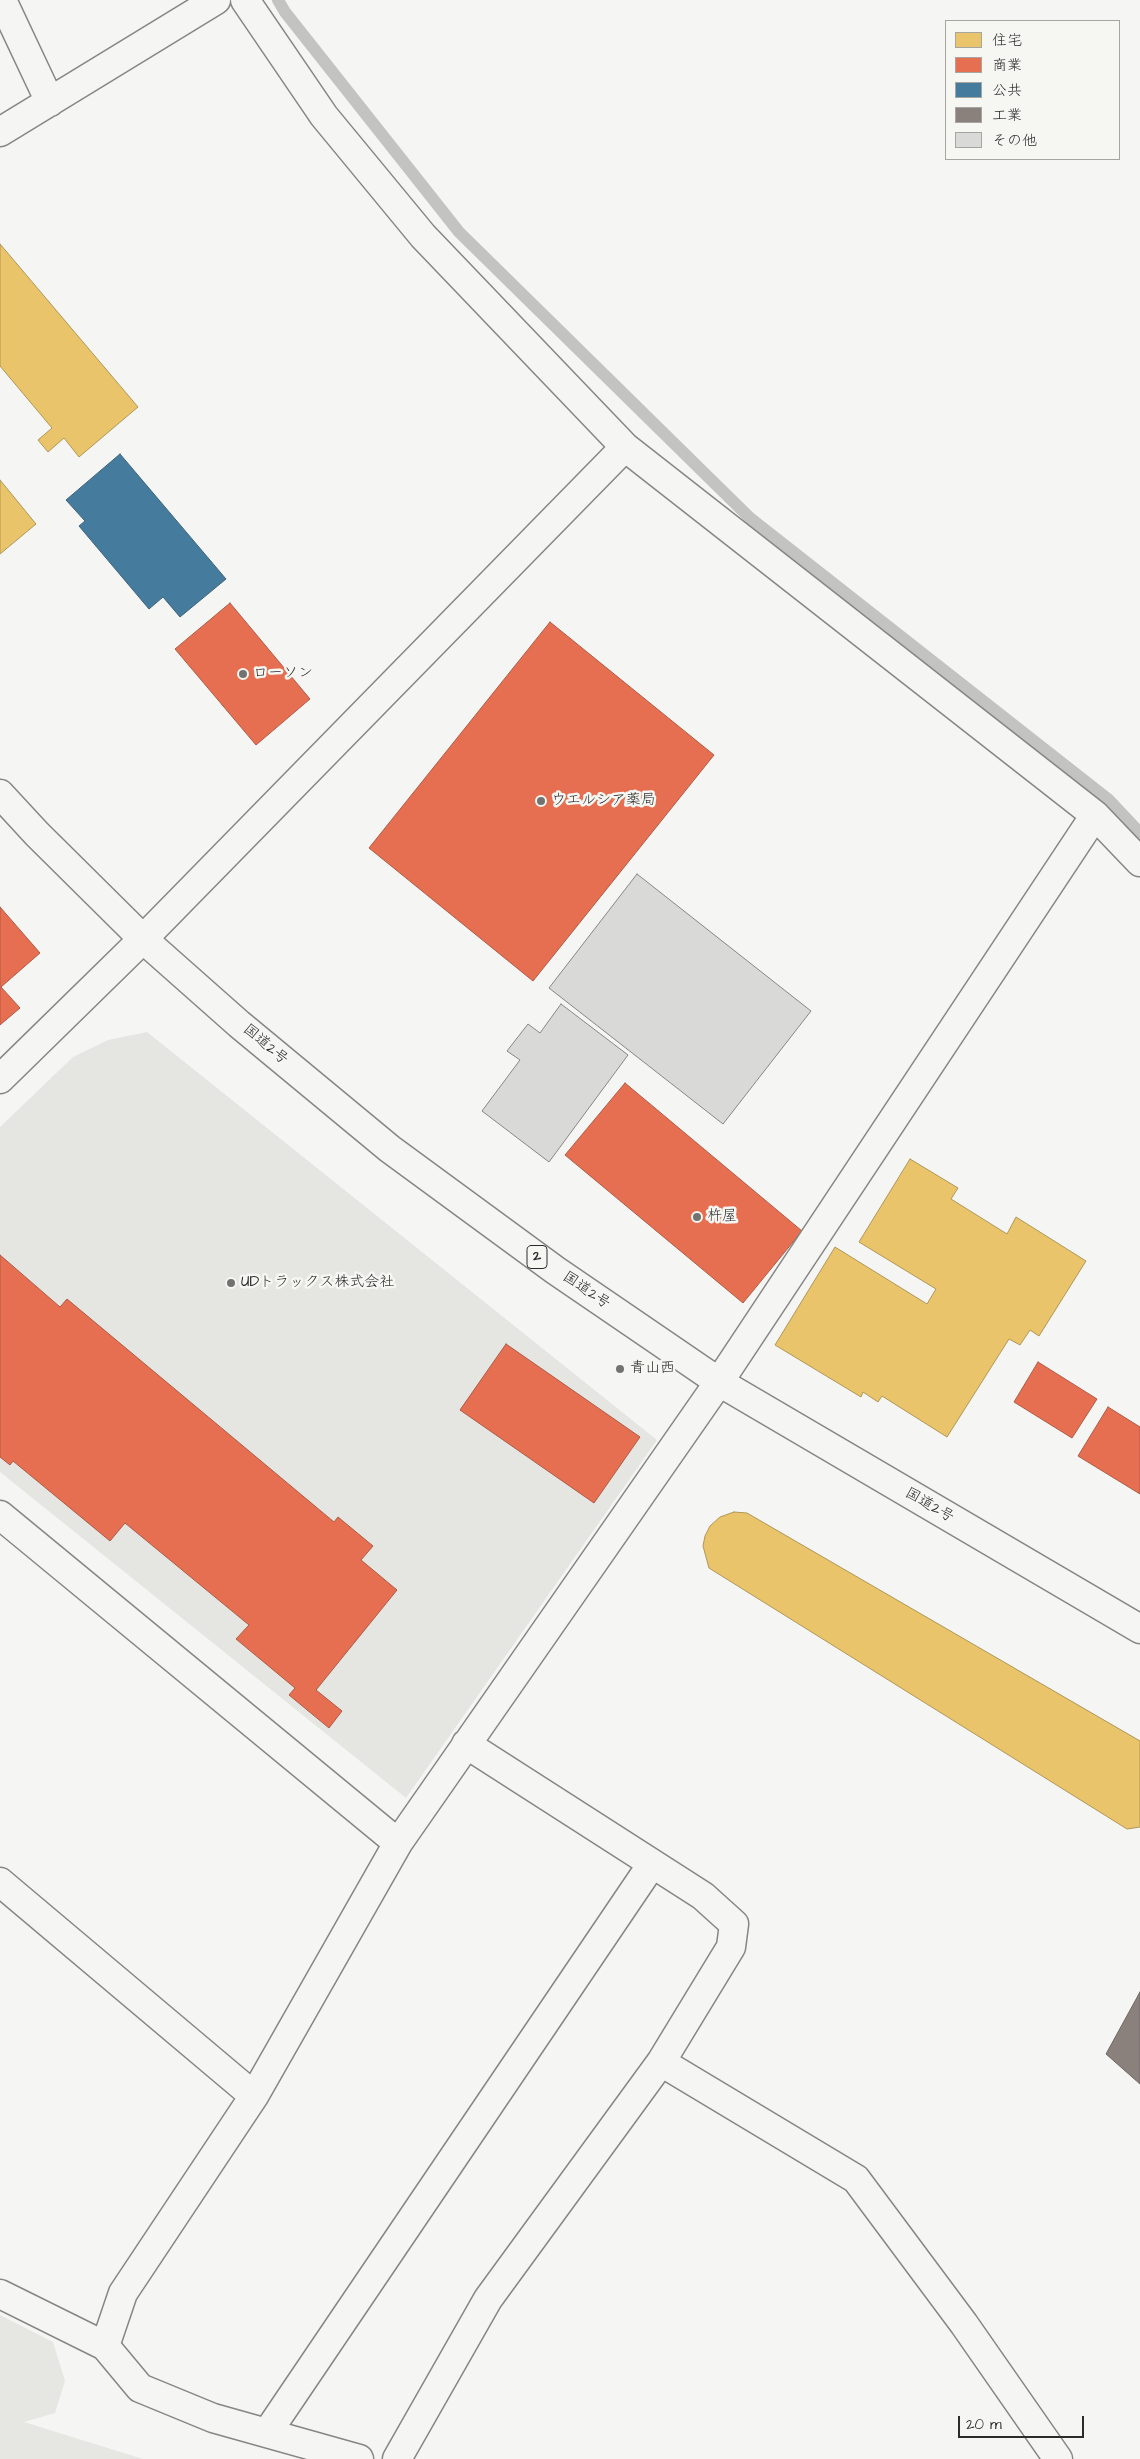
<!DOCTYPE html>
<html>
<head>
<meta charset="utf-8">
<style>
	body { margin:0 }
	#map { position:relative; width:1140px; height:2459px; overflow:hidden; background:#f5f5f3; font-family:"Architects Daughter","Klee One",sans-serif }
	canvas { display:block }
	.legend { position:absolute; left:945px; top:20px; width:175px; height:140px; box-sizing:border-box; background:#f6f6f2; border:1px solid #a5a5a2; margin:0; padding:6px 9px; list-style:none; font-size:15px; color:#2b2b2b }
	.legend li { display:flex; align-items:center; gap:10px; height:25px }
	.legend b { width:25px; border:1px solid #a5a5a2 }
	.scale { position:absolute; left:958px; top:2416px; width:126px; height:22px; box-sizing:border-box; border:2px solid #2b2b2b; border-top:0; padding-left:6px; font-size:15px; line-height:18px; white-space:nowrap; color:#2b2b2b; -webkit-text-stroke:4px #f6f6f2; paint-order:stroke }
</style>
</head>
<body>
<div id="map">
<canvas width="1140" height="2459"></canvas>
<ul class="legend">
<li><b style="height:14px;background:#e9c46a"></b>住宅</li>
<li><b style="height:14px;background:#e76f51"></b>商業</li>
<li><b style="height:14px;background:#457b9d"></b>公共</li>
<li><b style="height:14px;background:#8a817c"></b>工業</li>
<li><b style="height:14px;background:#d9d9d8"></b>その他</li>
</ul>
<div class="scale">20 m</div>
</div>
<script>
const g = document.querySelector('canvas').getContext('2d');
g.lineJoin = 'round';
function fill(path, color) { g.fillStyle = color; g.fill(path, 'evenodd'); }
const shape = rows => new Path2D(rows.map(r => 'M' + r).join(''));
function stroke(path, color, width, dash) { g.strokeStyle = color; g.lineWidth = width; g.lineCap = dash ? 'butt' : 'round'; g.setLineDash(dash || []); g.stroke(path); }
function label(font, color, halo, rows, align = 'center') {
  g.font = font + ' "Architects Daughter","Klee One",sans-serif'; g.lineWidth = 5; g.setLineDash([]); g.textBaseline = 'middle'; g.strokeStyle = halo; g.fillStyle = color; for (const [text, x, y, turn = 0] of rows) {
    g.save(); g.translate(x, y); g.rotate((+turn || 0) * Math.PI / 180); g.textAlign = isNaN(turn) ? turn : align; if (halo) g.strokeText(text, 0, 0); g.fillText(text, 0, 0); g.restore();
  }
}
fill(shape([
	[147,1032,657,1440,406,1798,0,1472,0,1127,73,1057,108,1040]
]), '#e5e5e2');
fill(shape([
	[0,2315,53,2342,65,2381,55,2413,24,2422,143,2459,0,2459]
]), '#e6e6e2');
const homes = shape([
	[0,244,138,407,79,457,64,438,48,452,38,440,52,428,0,366,0,244],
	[0,480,36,524,0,554,0,480],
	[910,1159,958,1188,951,1199,1007,1234,1016,1217,1086,1261,1039,1336,1030,1330,1020,1345,1009,1339,947,1437,882,1396,878,1402,863,1392,861,1397,775,1345,835,1247,927,1304,936,1289,859,1242,910,1159],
	[734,1512,747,1513,1140,1741,1140,1827,1127,1829,709,1568,703,1546,705,1536,710,1526,720,1517,734,1512]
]);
fill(homes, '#e9c46a');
stroke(homes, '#b09657', 1);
const shops = shape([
	[230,603,310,699,256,745,175,649,230,603],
	[550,622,714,755,533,981,369,848,550,622],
	[0,907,40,953,1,987,20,1008,0,1025,0,907],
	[625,1083,802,1231,743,1303,565,1155,625,1083],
	[0,1255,60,1307,67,1299,334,1522,338,1517,373,1546,361,1560,397,1590,316,1690,342,1711,329,1728,289,1695,295,1688,236,1639,249,1625,125,1523,110,1541,13,1461,10,1465,0,1457,0,1255],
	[506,1344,640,1437,594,1503,460,1410,506,1344],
	[1038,1362,1097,1399,1072,1438,1014,1402,1038,1362],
	[1108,1407,1140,1427,1140,1494,1078,1456,1108,1407]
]);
fill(shops, '#e76f51');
stroke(shops, '#af5b46', 1);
const public = shape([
	[120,454,226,579,180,617,163,597,149,609,79,526,85,521,66,500,120,454]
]);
fill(public, '#457b9d');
stroke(public, '#3d637b', 1);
const industry = shape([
	[1140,1992,1140,2084,1106,2054,1140,1992]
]);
fill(industry, '#8a817c');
stroke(industry, '#6e6764', 1);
stroke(shape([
	[278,0,285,12,459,232,750,518,1109,800,1140,833]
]), '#c3c3c1', 12);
const building = shape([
	[637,874,811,1011,723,1124,549,988,637,874],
	[561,1004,628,1055,549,1162,482,1111,520,1060,507,1051,528,1024,540,1033,561,1004]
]);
fill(building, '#d9d9d8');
stroke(building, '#868685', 1);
const street = shape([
	[2,0,50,102],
	[245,0,324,116,423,236,625,447,1095,815,1140,862],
	[0,132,216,0],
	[143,939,625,447],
	[0,1515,398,1843],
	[0,1882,254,2096],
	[661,2062,856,2179,964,2324,1058,2459],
	[0,2294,105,2346],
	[267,2433,652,1864],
	[359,2459,213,2418,140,2388,105,2346,123,2293,254,2096,398,1843,719,1382,1095,815],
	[397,2459,488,2299,661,2062,731,1947,734,1924,703,1896,466,1744]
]);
const secondary = shape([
	[0,1079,143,939]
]);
const highway = shape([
	[0,794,37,834,143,939,239,1024,390,1149,555,1270,719,1382,1140,1629]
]);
stroke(street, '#868685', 31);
stroke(secondary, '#868685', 31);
stroke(highway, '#868685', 31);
stroke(street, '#f5f5f3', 28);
stroke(secondary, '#f5f5f3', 28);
stroke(highway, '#f5f5f3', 28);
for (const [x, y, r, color] of [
	[243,674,5,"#727271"],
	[541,801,5,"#727271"],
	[697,1217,5,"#727271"],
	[231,1283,5,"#727271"],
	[620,1369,5,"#727271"]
]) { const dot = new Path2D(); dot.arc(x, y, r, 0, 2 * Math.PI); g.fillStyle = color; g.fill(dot); stroke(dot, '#f6f6f2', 2); }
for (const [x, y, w] of [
	[537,1257,20]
]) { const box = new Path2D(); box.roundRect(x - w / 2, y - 11.5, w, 23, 4); g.fillStyle = '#f6f6f2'; g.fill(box); stroke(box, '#2b2b2b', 1); }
label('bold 14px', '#2b2b2b', null, [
	["2",537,1257]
]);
label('15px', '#2b2b2b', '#f6f6f2', [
	["ローソン",253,674],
	["ウエルシア薬局",551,801],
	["杵屋",707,1217],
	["UDトラックス株式会社",241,1283],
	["青山西",630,1369]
], 'left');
label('15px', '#2b2b2b', '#f6f6f2', [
	["国道2号",265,1045,40],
	["国道2号",586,1291,34],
	["国道2号",929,1506,30]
]);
</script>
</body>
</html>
